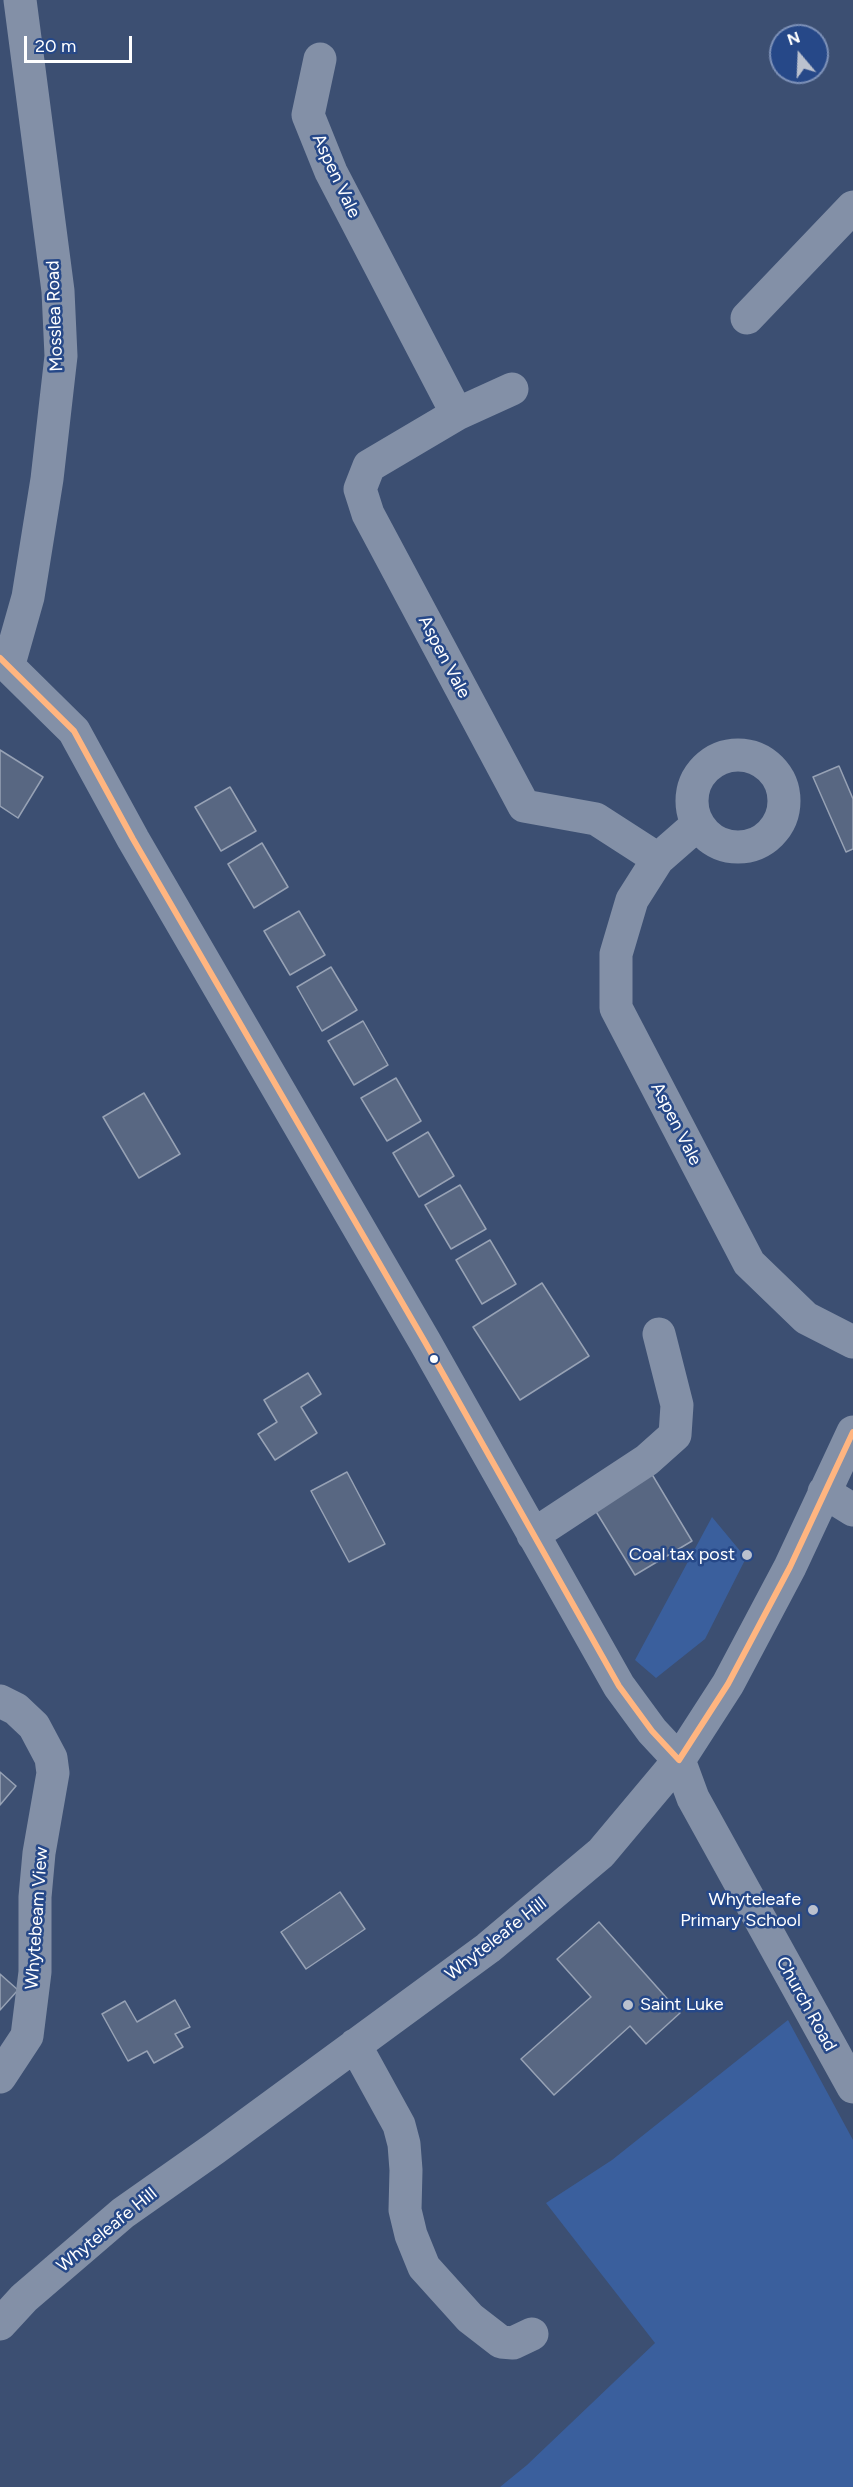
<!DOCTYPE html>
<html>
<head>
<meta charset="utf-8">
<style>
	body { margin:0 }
	#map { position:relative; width:853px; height:2487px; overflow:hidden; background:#3c4f72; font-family:Figtree,sans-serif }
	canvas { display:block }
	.north { position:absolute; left:769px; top:24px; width:60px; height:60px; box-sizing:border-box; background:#264888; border:2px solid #7d91b8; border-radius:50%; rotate:341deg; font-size:16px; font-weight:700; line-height:24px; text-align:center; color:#fff }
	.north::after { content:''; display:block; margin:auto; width:21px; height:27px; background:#bbc1ce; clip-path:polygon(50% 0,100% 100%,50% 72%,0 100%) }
	.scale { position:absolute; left:24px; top:36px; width:108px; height:27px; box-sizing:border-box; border:3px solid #fff; border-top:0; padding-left:8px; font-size:18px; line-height:21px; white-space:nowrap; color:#fff; -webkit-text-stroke:4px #264888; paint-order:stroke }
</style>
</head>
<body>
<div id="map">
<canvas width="853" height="2487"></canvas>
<div class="north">N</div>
<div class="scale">20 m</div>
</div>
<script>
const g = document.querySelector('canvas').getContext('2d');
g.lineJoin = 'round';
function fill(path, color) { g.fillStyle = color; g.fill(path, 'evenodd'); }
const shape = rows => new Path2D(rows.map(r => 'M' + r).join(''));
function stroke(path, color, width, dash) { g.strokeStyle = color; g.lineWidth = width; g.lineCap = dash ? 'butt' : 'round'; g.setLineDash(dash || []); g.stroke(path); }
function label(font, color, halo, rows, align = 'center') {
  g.font = font + ' Figtree,sans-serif'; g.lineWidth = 5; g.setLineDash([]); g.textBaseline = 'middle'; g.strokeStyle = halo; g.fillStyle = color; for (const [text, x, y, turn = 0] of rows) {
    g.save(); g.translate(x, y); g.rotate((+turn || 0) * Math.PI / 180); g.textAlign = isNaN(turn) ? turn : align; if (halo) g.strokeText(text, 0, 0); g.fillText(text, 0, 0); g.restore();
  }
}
fill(shape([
	[712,1517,746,1558,705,1639,656,1678,635,1660],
	[788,2020,853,2140,853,2487,500,2487,527,2465,655,2343,546,2203,612,2160]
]), '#3a5f9d');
const building = shape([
	[0,750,43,777,18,818,0,806,0,750],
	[839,766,853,799,853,849,846,852,813,777,839,766],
	[230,787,256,831,221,851,195,807,230,787],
	[262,843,288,887,254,908,228,864,262,843],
	[299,911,325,955,290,975,264,931,299,911],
	[331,967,357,1010,322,1031,297,987,331,967],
	[363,1021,388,1065,354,1085,328,1041,363,1021],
	[396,1078,421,1121,387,1141,361,1098,396,1078],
	[144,1093,180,1154,139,1178,103,1117,144,1093],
	[428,1132,454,1176,419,1197,393,1153,428,1132],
	[460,1185,486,1229,451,1249,425,1205,460,1185],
	[490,1240,516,1284,482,1304,456,1260,490,1240],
	[542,1283,589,1356,520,1400,473,1327,542,1283],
	[308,1373,321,1394,301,1407,317,1433,275,1460,258,1434,277,1422,264,1400,308,1373],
	[650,1471,692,1541,635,1575,592,1505,650,1471],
	[347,1472,385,1544,349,1562,311,1491,347,1472],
	[0,1772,16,1786,0,1805,0,1772],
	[340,1892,365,1929,306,1969,281,1932,340,1892],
	[599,1922,680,2013,646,2044,630,2026,554,2095,521,2059,591,1997,557,1959,599,1922],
	[0,1974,18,1990,0,2010,0,1974],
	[175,2000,190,2027,175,2034,183,2047,154,2063,147,2051,128,2061,102,2014,125,2001,137,2022,175,2000]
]);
fill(building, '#586782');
stroke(building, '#97a2b5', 1.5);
stroke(shape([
	[320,59,308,115,331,172,457,414,369,466,360,489,368,514,524,806,596,819,658,859],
	[747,318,853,207],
	[457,414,512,389],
	[0,658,74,731,133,839,425,1342,619,1686,652,1731,679,1760,693,1798,853,2087],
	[9,664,28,597,47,479,61,356,58,291,20,0],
	'692 801a46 46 0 1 1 92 0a46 46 0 1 1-92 0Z',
	[698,824,658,859,632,900,616,954,616,1008,749,1263,806,1318,853,1342],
	[824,1492,853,1510],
	[533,1535,647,1460,675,1435,677,1405,659,1334],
	[0,1701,16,1709,34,1726,51,1758,53,1773,39,1853,35,1897,35,1972,27,2036,0,2077],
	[355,2045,399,2125,404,2144,406,2170,405,2210,411,2235,424,2267,470,2318,501,2342,513,2343,532,2334],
	[0,2324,24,2298,123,2213,214,2149,488,1948,601,1853,679,1760,728,1684,790,1567,853,1432]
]), '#8390a7', 33);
stroke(shape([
	[0,658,74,731,133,839,425,1342,619,1686,652,1731,679,1760],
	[679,1760,728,1684,790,1567,853,1432]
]), '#ffb580', 6);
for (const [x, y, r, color] of [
	[434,1359,5,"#fff"],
	[747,1555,6,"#bbc1ce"],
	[813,1910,6,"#bbc1ce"],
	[628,2005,6,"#bbc1ce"]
]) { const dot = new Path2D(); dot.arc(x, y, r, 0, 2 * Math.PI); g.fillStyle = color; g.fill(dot); stroke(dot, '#264888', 2); }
label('18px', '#fff', '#264888', [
	["Aspen Vale",336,176,65],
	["Mosslea Road",55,316,-92],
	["Aspen Vale",444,657,62],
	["Aspen Vale",676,1124,63],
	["Whytebeam View",37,1918,-86],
	["Whyteleafe Hill",496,1939,-38],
	["Church Road",806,2004,61],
	["Whyteleafe Hill",107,2230,-39]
]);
label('18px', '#fff', '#264888', [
	["Coal tax post",735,1555],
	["Whyteleafe",801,1900],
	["Primary School",801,1921],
	["Saint Luke",640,2005,"left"]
], 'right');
</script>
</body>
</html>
